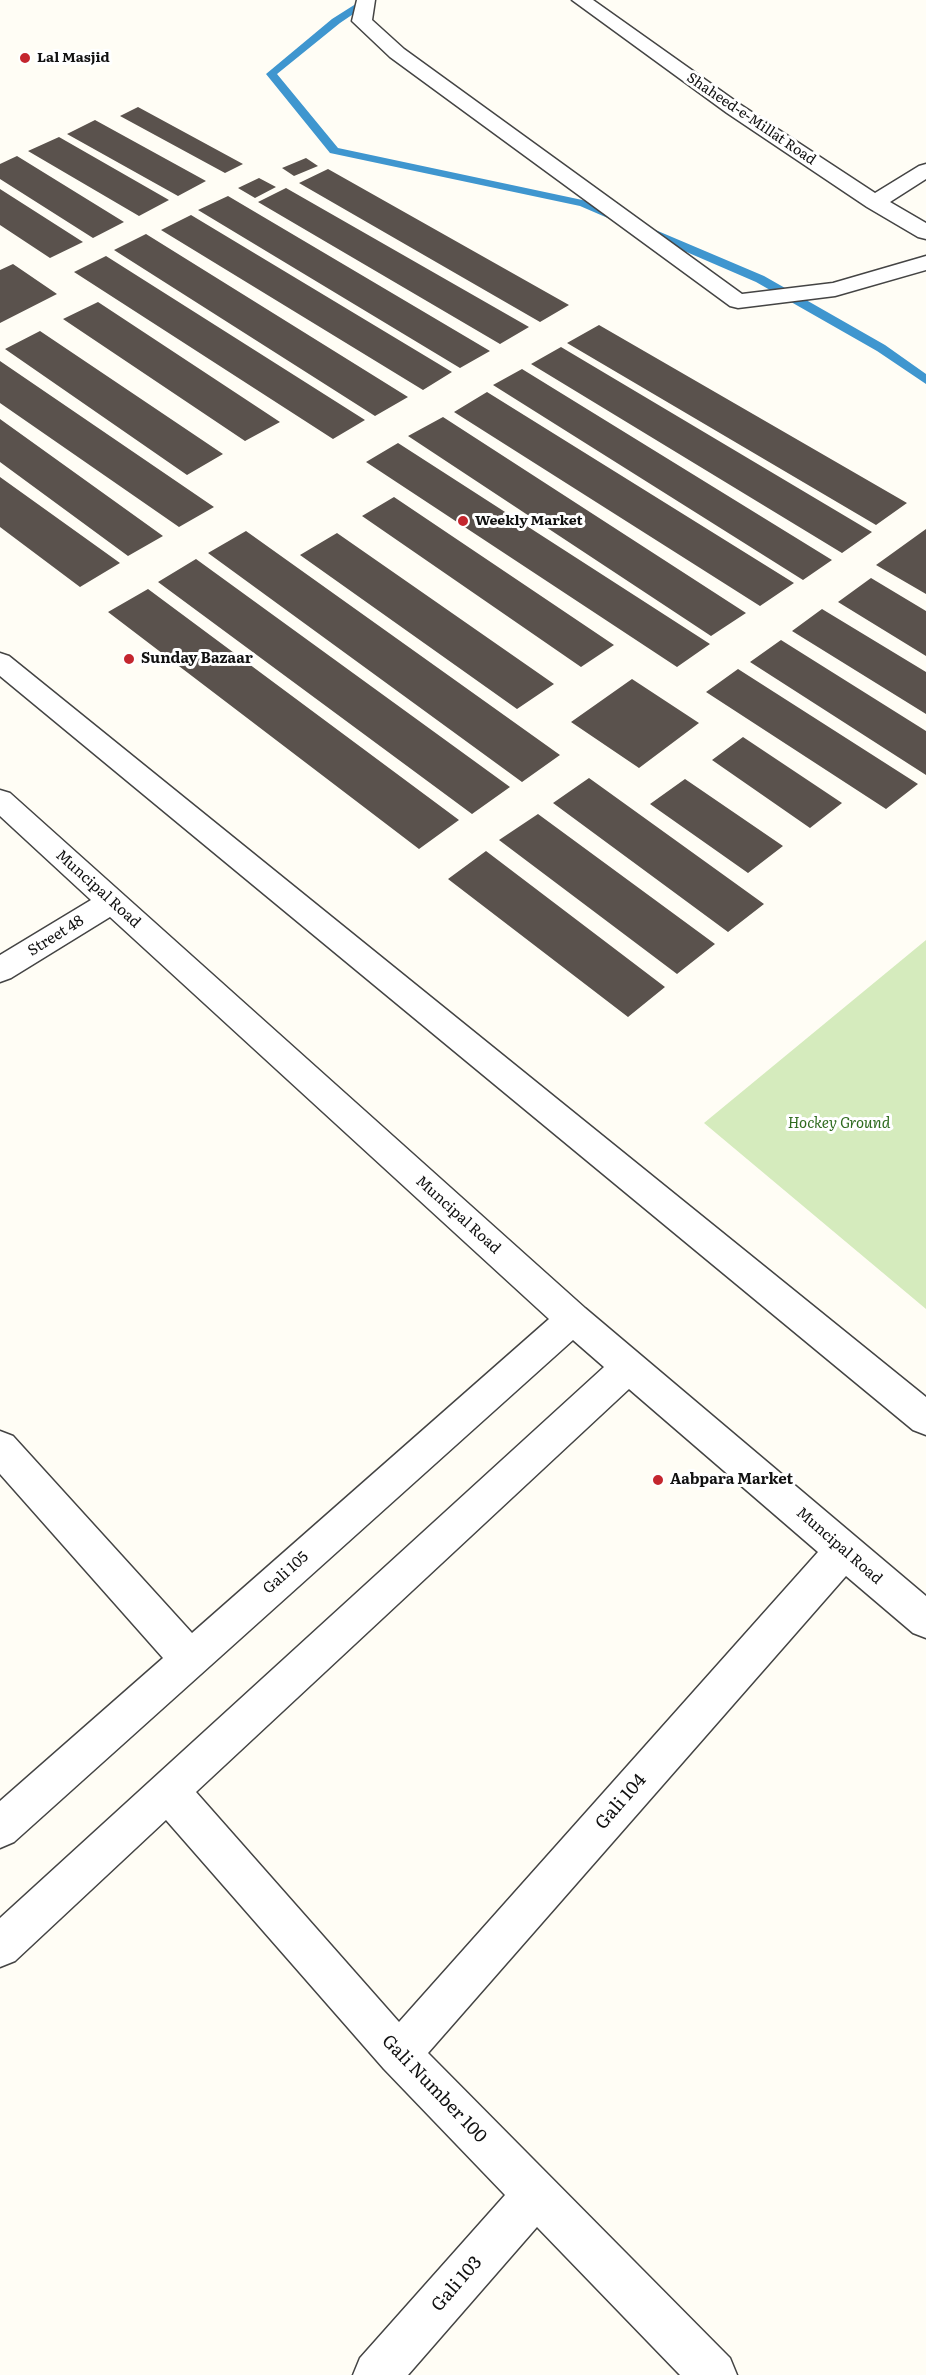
<!DOCTYPE html>
<html>
<head>
<meta charset="utf-8">
<style>
	body { margin:0 }
	canvas { display:block; background:#fffdf5 }
</style>
</head>
<body>
<canvas width="926" height="2375"></canvas>
<script>
const g = document.querySelector('canvas').getContext('2d');
g.lineJoin = 'round';
function fill(path, color) { g.fillStyle = color; g.fill(path, 'evenodd'); }
const shape = rows => new Path2D(rows.map(r => 'M' + r).join(''));
function stroke(path, color, width, dash) { g.strokeStyle = color; g.lineWidth = width; g.lineCap = dash ? 'butt' : 'round'; g.setLineDash(dash || []); g.stroke(path); }
function label(font, color, halo, rows, align = 'center') {
  g.font = font + ' Literata,serif'; g.lineWidth = 6; g.setLineDash([]); g.textBaseline = 'middle'; g.strokeStyle = halo; g.fillStyle = color; for (const [text, x, y, turn = 0] of rows) {
    g.save(); g.translate(x, y); g.rotate((+turn || 0) * Math.PI / 180); g.textAlign = isNaN(turn) ? turn : align; if (halo) g.strokeText(text, 0, 0); g.fillText(text, 0, 0); g.restore();
  }
}
fill(shape([
	[926,940,926,1309,704,1123]
]), '#d5ebbd');
fill(shape([
	[362,0,374,0,340,23,277,74,338,148,587,201,764,276,885,345,926,374,926,384,877,351,756,282,580,206,330,153,266,74,332,19,362,0]
]), '#3f96cf');
fill(shape([
	[138,107,243,164,225,173,120,116],
	[95,120,206,181,178,196,67,134],
	[59,137,169,200,139,216,28,151],
	[17,156,124,222,93,238,0,179,0,164],
	[306,158,318,166,294,176,282,168],
	[328,169,569,305,540,322,299,183],
	[259,178,276,187,255,198,238,188],
	[286,188,529,327,500,344,258,202],
	[0,189,83,242,50,258,0,225],
	[228,196,490,351,460,368,198,210],
	[191,215,452,372,423,390,161,230],
	[146,234,408,397,375,416,114,250],
	[106,256,365,420,333,439,74,272],
	[13,264,57,294,0,323,0,270],
	[98,302,280,422,245,441,63,319],
	[599,325,907,503,876,525,567,343],
	[40,331,223,454,187,475,5,349],
	[561,347,872,532,842,553,531,364],
	[0,361,214,507,179,527,0,403],
	[522,369,832,560,803,580,493,385],
	[487,392,794,583,760,606,454,412],
	[443,417,746,613,711,636,408,436],
	[0,419,163,536,128,556,0,462],
	[398,443,710,644,677,667,366,462],
	[0,477,120,563,80,587,0,527],
	[394,497,614,645,581,667,362,516],
	[926,529,926,594,876,565],
	[246,531,560,755,522,782,208,553],
	[337,533,554,684,517,709,300,555],
	[196,559,510,787,472,814,158,582],
	[871,578,926,611,926,656,838,602],
	[148,589,459,820,419,849,108,612],
	[822,609,926,672,926,714,792,631],
	[781,640,926,731,926,775,750,662],
	[738,669,918,784,886,809,706,692],
	[632,679,699,723,639,768,571,722],
	[743,737,842,803,810,828,712,760],
	[589,778,764,904,728,932,553,803],
	[685,779,783,846,748,873,650,804],
	[538,814,715,944,677,974,499,840],
	[486,851,665,987,628,1017,448,879]
]), '#5a524d');
const minor = shape([
	[357,0,375,0,372,20,404,49,742,294,833,283,926,256,926,270,835,296,738,308,730,306,390,57,352,21,357,0],
	[572,0,593,0,741,105,875,193,919,166,926,164,926,179,890,202,926,223,926,239,918,237,867,207,727,113,572,0],
	[0,653,9,656,926,1397,926,1435,913,1430,0,676,0,653],
	[0,790,10,793,585,1308,926,1596,926,1638,913,1633,846,1576,428,2053,730,2358,737,2375,680,2375,537,2227,408,2375,353,2375,360,2358,505,2195,384,2069,166,1820,15,1961,0,1967,0,1918,604,1367,573,1340,14,1842,0,1848,0,1801,163,1658,0,1474,0,1431,13,1436,192,1633,549,1319,110,917,11,978,0,982,0,955,91,900,0,816,0,790],
	[629,1389,818,1552,399,2022,196,1792,629,1389]
]);
stroke(minor, '#444', 3);
fill(minor, '#fff');
for (const [x, y, r, color] of [
	[25,58,6,"#c4262e"],
	[463,521,6,"#c4262e"],
	[129,659,6,"#c4262e"],
	[658,1480,6,"#c4262e"]
]) { const dot = new Path2D(); dot.arc(x, y, r, 0, 2 * Math.PI); g.fillStyle = color; g.fill(dot); stroke(dot, '#fff', 2); }
label('bold 14px', '#111', '#fff', [
	["Lal Masjid",37,58],
	["Weekly Market",475,521]
], 'left');
label('14px', '#111', '#fff', [
	["Shaheed-e-Millat Road",751,119,34]
]);
label('bold 15px', '#111', '#fff', [
	["Sunday Bazaar",141,659],
	["Aabpara Market",670,1480]
], 'left');
label('15px', '#111', '#fff', [
	["Muncipal Road",98,889,42],
	["Street 48",56,936,-32],
	["Muncipal Road",458,1215,42],
	["Muncipal Road",839,1546,41],
	["Gali 105",286,1573,-42]
]);
label('italic 15px', '#2f6b1f', '#fff', [
	["Hockey Ground",839,1124]
]);
label('18px', '#111', '#fff', [
	["Gali 104",621,1802,-49],
	["Gali Number 100",434,2089,46],
	["Gali 103",457,2284,-49]
]);
</script>
</body>
</html>
